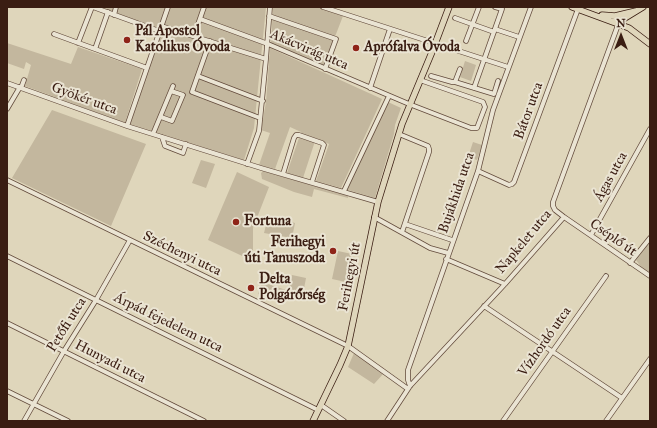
<!DOCTYPE html>
<html>
<head>
<meta charset="utf-8">
<style>
	body { margin:0 }
	#map { position:relative; width:657px; height:428px; overflow:hidden; background:#dfd6bb; font-family:"IM FELL Great Primer",serif }
	canvas { display:block }
	.frame { position:absolute; inset:0; border:8px solid #3a1d12; pointer-events:none }
	.north { position:absolute; left:601px; top:16px; width:40px; height:40px; -webkit-text-stroke:3px #eae4d3; paint-order:stroke; rotate:0deg; font-size:11px; font-weight:700; line-height:16px; text-align:center; color:#3a1d12 }
	.north::after { content:''; display:block; margin:auto; width:14px; height:18px; background:#3a1d12; clip-path:polygon(50% 0,100% 100%,50% 72%,0 100%) }
</style>
</head>
<body>
<div id="map">
<canvas width="657" height="428"></canvas>
<div class="frame"></div>
<div class="north">N</div>
</div>
<script>
const g = document.querySelector('canvas').getContext('2d');
g.lineJoin = 'round';
function fill(path, color) { g.fillStyle = color; g.fill(path, 'evenodd'); }
const shape = rows => new Path2D(rows.map(r => 'M' + r).join(''));
function stroke(path, color, width, dash) { g.strokeStyle = color; g.lineWidth = width; g.lineCap = dash ? 'butt' : 'round'; g.setLineDash(dash || []); g.stroke(path); }
function label(font, color, halo, rows, align = 'center') {
  g.font = font + ' "IM FELL Great Primer",serif'; g.lineWidth = 4; g.setLineDash([]); g.textBaseline = 'middle'; g.strokeStyle = halo; g.fillStyle = color; for (const [text, x, y, turn = 0] of rows) {
    g.save(); g.translate(x, y); g.rotate((+turn || 0) * Math.PI / 180); g.textAlign = isNaN(turn) ? turn : align; if (halo) g.strokeText(text, 0, 0); g.fillText(text, 0, 0); g.restore();
  }
}
fill(shape([
	[100,7,266,7,254,128,244,160,130,124,162,30],
	[273,7,320,7,343,16,324,65,271,43],
	[7,43,71,64,78,47,142,69,125,123,25,86,31,65,26,62,24,69,7,63],
	[270,48,382,99,341,188,316,181,329,144,316,138,303,178,287,173,301,132,290,127,275,169,259,165,270,133,261,130,266,102],
	[465,61,476,65,471,81,460,77],
	[388,102,401,108,395,125,394,134,375,198,348,190,347,189],
	[52,110,146,144,111,226,12,178],
	[473,142,482,145,477,160,468,157],
	[201,160,215,164,206,188,192,183],
	[263,171,348,196,348,198,314,189,312,197,294,192,262,179,261,173],
	[237,172,269,187,253,228,253,261,208,240],
	[268,217,295,223,292,238,264,233],
	[650,242,650,273,641,267,636,260],
	[338,251,352,254,346,282,332,279],
	[292,275,306,278,302,299,288,296],
	[262,282,286,290,282,302,258,294],
	[354,353,384,373,374,384,348,367]
]), '#c3b79e');
const minor = shape([
	[93,7,159,31],
	[323,7,508,67],
	[114,15,116,7],
	[269,16,336,39,325,69],
	[455,18,494,32],
	[200,19,268,44,409,104,471,128,477,128,485,107,483,102,420,80],
	[618,25,553,202,553,206,555,210,564,217,650,276],
	[161,26,266,59],
	[495,29,519,37],
	[54,34,147,68],
	[194,36,204,7],
	[210,41,192,92,260,118],
	[466,41,479,7],
	[78,43,92,7],
	[95,49,108,12],
	[198,76,263,101],
	[431,76,452,82,455,82,494,94,498,81],
	[455,82,460,69],
	[7,83,127,126,261,168,378,202],
	[21,88,24,80],
	[370,88,390,29],
	[474,88,502,9,495,7],
	[7,109,20,87],
	[161,117,172,121,183,95,171,91],
	[127,126,168,7],
	[153,134,173,86],
	[399,134,428,146,429,149,429,152,402,232],
	[162,137,165,146,183,153,186,144],
	[247,164,259,131,266,59,270,7],
	[478,171,509,185,512,184,514,182,578,9],
	[283,174,294,138,296,135,299,135,322,143,324,145,312,182],
	[7,180,348,346,408,389],
	[344,191,389,96],
	[374,217,430,248,448,253],
	[405,224,452,240],
	[591,235,650,129],
	[7,256,318,410],
	[446,259,505,284],
	[630,263,650,238],
	[484,306,622,398],
	[7,323,204,421],
	[410,386,408,380,408,370,478,171,493,110,531,7],
	[7,391,68,421],
	[321,405,344,421],
	[24,421,64,351,96,300,130,240],
	[387,421,410,386,505,284,564,217],
	[503,421,606,276],
	[606,421,650,359]
]);
const major = shape([
	[572,7,629,28,650,44],
	[602,15,615,16,636,11],
	[613,21,625,18,643,7],
	[313,421,340,365,348,346,378,202,402,124,432,52,449,7]
]);
stroke(minor, '#634b3c', 5.5);
stroke(major, '#3a1d12', 7);
stroke(minor, '#eae4d3', 4);
stroke(major, '#dfd6bb', 5.5);
for (const [x, y, r, color] of [
	[127,40,4,"#8f2418"],
	[356,48,4,"#8f2418"],
	[236,222,4,"#8f2418"],
	[333,251,4,"#8f2418"],
	[251,288,4,"#8f2418"]
]) { const dot = new Path2D(); dot.arc(x, y, r, 0, 2 * Math.PI); g.fillStyle = color; g.fill(dot); stroke(dot, '#eae4d3', 1.5); }
label('bold 14px', '#3a1d12', '#eae4d3', [
	["Pál Apostol",135,32],
	["Katolikus Óvoda",135,48],
	["Aprófalva Óvoda",364,48],
	["Fortuna",244,222],
	["Ferihegyi",325,243,"right"],
	["úti Tanuszoda",325,259,"right"],
	["Delta",259,280],
	["Polgárőrség",259,296]
], 'left');
label('14px', '#3a1d12', '#eae4d3', [
	["Akácvirág utca",309,50,23],
	["Gyökér utca",84,99,20],
	["Bátor utca",529,111,-70],
	["Ágas utca",611,177,-61],
	["Bujákhida utca",457,193,-71],
	["Cséplő út",613,238,35],
	["Napkelet utca",524,242,-50],
	["Széchenyi utca",182,254,26],
	["Ferihegyi út",350,277,-79],
	["Árpád fejedelem utca",168,323,26],
	["Petőfi utca",67,325,-58],
	["Vízhordó utca",545,342,-55],
	["Hunyadi utca",110,362,27]
]);
</script>
</body>
</html>
